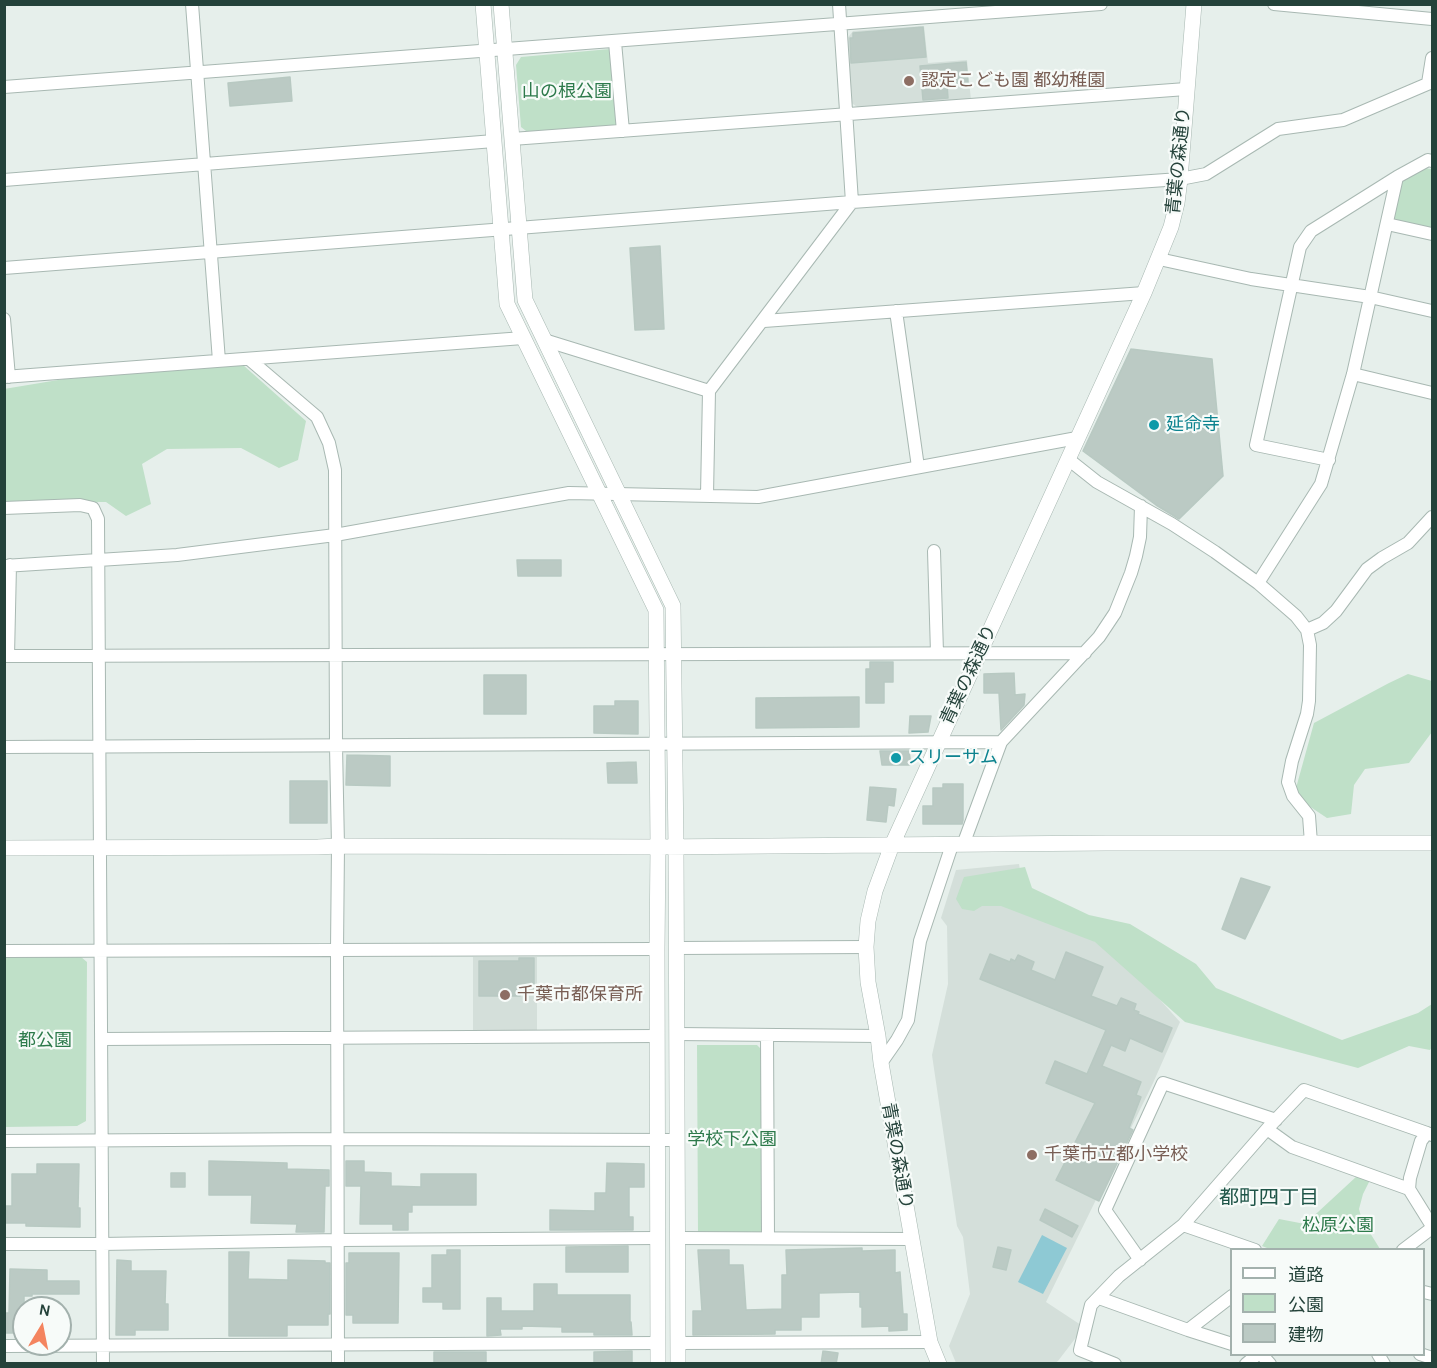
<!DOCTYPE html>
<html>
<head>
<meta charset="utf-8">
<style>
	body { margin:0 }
	#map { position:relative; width:1437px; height:1368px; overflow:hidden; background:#e6efeb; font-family:Karla,"Noto Sans JP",sans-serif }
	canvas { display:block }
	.frame { position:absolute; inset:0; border:6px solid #24423a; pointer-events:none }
	.legend { position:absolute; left:1230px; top:1248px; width:195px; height:108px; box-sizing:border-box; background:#f7fbf9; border:2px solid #a3b1ad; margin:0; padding:8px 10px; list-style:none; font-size:18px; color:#24423a }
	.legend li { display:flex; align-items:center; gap:12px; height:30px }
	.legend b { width:30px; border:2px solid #a3b1ad }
	.north { position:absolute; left:12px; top:1296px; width:60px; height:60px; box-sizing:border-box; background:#f7fbf9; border:2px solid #a3b1ad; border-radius:50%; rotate:10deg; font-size:16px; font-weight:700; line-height:24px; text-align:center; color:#24423a }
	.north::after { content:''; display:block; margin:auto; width:21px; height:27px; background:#f4845f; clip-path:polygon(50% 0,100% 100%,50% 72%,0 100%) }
</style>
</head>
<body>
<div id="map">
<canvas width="1437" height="1368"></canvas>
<div class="frame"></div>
<ul class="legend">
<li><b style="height:8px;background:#fff"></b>道路</li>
<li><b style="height:16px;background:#bfe0c8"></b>公園</li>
<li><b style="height:16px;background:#bbcac4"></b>建物</li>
</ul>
<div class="north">N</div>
</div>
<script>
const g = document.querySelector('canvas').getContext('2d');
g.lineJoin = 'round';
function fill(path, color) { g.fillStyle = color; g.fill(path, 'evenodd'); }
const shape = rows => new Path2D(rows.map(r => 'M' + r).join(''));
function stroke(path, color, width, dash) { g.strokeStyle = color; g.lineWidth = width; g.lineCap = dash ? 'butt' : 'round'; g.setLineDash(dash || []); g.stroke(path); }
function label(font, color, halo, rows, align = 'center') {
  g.font = font + ' Karla,"Noto Sans JP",sans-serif'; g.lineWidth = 4.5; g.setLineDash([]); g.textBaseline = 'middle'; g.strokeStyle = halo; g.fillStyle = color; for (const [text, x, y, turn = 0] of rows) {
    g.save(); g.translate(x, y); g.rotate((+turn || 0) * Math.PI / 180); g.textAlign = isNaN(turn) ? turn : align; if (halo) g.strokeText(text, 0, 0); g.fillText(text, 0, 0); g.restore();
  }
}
fill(shape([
	[924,26,928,63,967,60,971,100,859,108,850,102,846,40,853,31],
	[1019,864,1026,906,1119,954,1180,1022,1153,1083,1046,1302,1084,1327,1058,1361,1055,1363,956,1363,949,1346,970,1294,963,1237,957,1226,932,1055,948,984,947,926,941,918,956,870],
	[473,957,537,957,537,1034,473,1033]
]), '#d4dfda');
fill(shape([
	[610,49,620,123,615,128,530,134,521,127,516,65,521,57],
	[1424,168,1432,169,1432,230,1396,222,1394,216,1401,181],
	[243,365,306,421,298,460,279,468,241,448,167,449,142,464,151,504,126,516,106,502,5,502,4,389,64,379],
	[1408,674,1432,681,1432,732,1409,763,1365,769,1354,785,1351,814,1327,818,1306,804,1296,788,1314,723,1389,683],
	[1025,867,1032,888,1089,915,1130,924,1196,964,1216,988,1342,1040,1418,1013,1432,1004,1432,1047,1430,1050,1409,1046,1358,1068,1185,1022,1095,942,1001,906,982,906,974,911,962,909,956,899,964,877],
	[5,957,81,957,87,962,86,1121,77,1126,5,1127],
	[697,1045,757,1045,766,1054,766,1226,757,1236,698,1234],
	[1357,1176,1370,1180,1363,1194,1359,1209,1362,1220,1380,1249,1272,1250,1262,1246,1279,1219,1305,1224]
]), '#bfe0c8');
fill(shape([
	[1042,1235,1067,1248,1043,1294,1018,1282]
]), '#8ec9d4');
const building = shape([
	[923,27,926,57,851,63,850,38,853,38,853,33,923,27],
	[966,62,968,83,947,85,948,98,923,100,920,66,966,62],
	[290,77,292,101,230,106,228,83,290,77],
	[660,246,664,329,635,330,630,248,660,246],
	[1131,349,1212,359,1223,476,1179,519,1156,505,1083,451,1131,349],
	[517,560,561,560,561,576,518,576,517,560],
	[870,662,893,662,893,682,884,682,884,703,866,703,866,669,870,669,870,662],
	[1014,673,1015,695,1025,694,1024,705,1001,730,999,693,984,693,984,674,1014,673],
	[484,675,526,675,526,714,484,714,484,675],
	[859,697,859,727,756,728,756,698,859,697],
	[615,701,638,701,638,734,594,733,594,706,615,706,615,701],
	[910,716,931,716,928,732,909,733,910,716],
	[880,751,909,751,911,765,882,765,880,751],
	[347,755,390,756,390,786,346,785,347,755],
	[636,762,637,783,608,783,607,763,636,762],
	[290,781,327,781,327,823,290,823,290,781],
	[943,784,963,784,963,820,962,824,923,824,923,806,933,806,933,788,943,788,943,784],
	[870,787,896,789,894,806,888,805,886,822,867,820,870,787],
	[1241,878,1270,887,1245,939,1222,929,1241,878],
	[1066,952,1103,967,1091,996,1117,1006,1121,998,1136,1004,1134,1010,1139,1012,1138,1014,1172,1028,1162,1052,1130,1038,1125,1051,1111,1045,1102,1066,1141,1082,1136,1095,1141,1097,1129,1128,1133,1130,1099,1201,1056,1180,1095,1103,1046,1083,1055,1061,1087,1074,1106,1030,980,979,990,954,1010,962,1011,959,1015,961,1018,955,1034,962,1031,970,1055,980,1066,952],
	[519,958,534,958,534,989,520,989,520,996,479,996,479,961,519,961,519,958],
	[209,1161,287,1163,287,1169,329,1170,329,1186,325,1186,324,1232,296,1232,297,1224,251,1223,252,1195,209,1195,209,1161],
	[346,1161,364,1161,364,1172,391,1173,391,1186,421,1187,421,1174,476,1174,476,1205,412,1205,412,1212,408,1212,408,1230,393,1230,393,1224,360,1224,361,1186,346,1186,346,1161],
	[607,1163,644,1164,644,1187,629,1187,629,1217,633,1217,633,1230,550,1230,550,1210,595,1211,595,1193,606,1193,607,1163],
	[37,1164,79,1164,78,1208,80,1208,80,1227,26,1226,26,1223,4,1223,4,1206,12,1206,12,1174,37,1174,37,1164],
	[171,1173,185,1173,185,1187,171,1187,171,1173],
	[1045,1209,1078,1226,1072,1237,1040,1220,1045,1209],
	[628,1246,628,1272,566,1272,566,1247,628,1246],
	[998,1247,1011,1250,1006,1270,993,1267,998,1247],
	[862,1248,862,1251,895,1250,895,1273,900,1272,903,1314,907,1314,907,1330,889,1331,889,1326,862,1327,862,1307,860,1307,860,1292,819,1293,819,1317,801,1317,801,1330,775,1330,775,1334,693,1335,693,1311,702,1311,698,1250,729,1250,729,1265,743,1265,746,1310,782,1309,782,1275,787,1275,786,1250,862,1248],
	[447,1250,460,1250,460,1309,443,1309,443,1302,423,1302,423,1288,432,1288,432,1255,447,1255,447,1250],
	[229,1252,249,1252,248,1279,288,1280,288,1260,325,1261,325,1263,330,1263,330,1314,328,1314,328,1325,287,1325,287,1336,229,1336,229,1252],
	[349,1253,399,1253,398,1323,353,1323,353,1315,346,1315,346,1263,349,1263,349,1253],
	[117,1260,131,1261,131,1271,166,1271,165,1304,168,1304,168,1330,135,1330,135,1335,116,1335,117,1260],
	[10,1269,47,1270,47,1281,79,1281,79,1294,32,1294,32,1296,24,1296,24,1333,4,1333,4,1313,9,1313,10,1269],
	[534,1284,557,1284,557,1295,630,1295,630,1322,631,1322,632,1335,594,1335,594,1332,562,1332,562,1327,522,1326,522,1329,500,1329,501,1335,487,1336,487,1298,501,1298,501,1311,534,1311,534,1284],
	[632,1351,632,1364,594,1364,594,1352,632,1351],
	[823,1351,838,1353,836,1364,821,1364,823,1351],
	[434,1352,486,1352,486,1364,434,1364,434,1352]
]);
fill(building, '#bbcac4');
stroke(building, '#b8c9c2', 1.5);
const minor = shape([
	[192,4,219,361],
	[1274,4,1432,19],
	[615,42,623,131],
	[1428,83,1432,58],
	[4,87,1101,4],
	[512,139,1186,89],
	[4,180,494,141],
	[1387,224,1432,234],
	[1159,259,1251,279,1370,297,1432,311],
	[4,268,852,202,1180,179,1206,174,1278,129,1343,120,1432,82],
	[896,311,918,467],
	[4,319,9,377],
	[764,321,1144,293],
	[544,340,709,391],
	[249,359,317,417,329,443,335,470,336,746,338,846,337,950,338,1364],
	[1353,374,1432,393],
	[4,377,523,338],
	[1068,459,1097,482,1172,524,1215,552,1258,583,1296,616,1307,630,1310,645,1309,701,1307,714,1292,761,1288,782,1293,796,1309,816,1311,843],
	[1329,460,1256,445,1300,247,1311,231,1397,177,1428,160,1432,161],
	[707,495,709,391,852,202,839,4],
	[4,508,80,505,93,508,98,519,103,1364],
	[934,551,937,653],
	[4,566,177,555,335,535,569,493,758,497,1077,438],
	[1258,583,1321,484,1353,374,1397,177],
	[1307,630,1323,623,1336,611,1367,569,1382,558,1408,543,1432,517],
	[4,656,1085,653],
	[8,656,10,565],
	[4,747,1001,742],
	[963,845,1001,742,1099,637,1115,613,1131,573,1136,556,1140,537,1141,506],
	[677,948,866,947],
	[4,951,657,949],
	[677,1034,878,1036],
	[767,1035,768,1238],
	[101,1039,657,1036],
	[881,1063,897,1040,908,1020,920,941,952,845],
	[1267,1129,1292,1147,1409,1189,1432,1226],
	[4,1141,337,1139,677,1140],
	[1409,1189,1410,1178,1421,1141,1427,1133,1432,1135],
	[1183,1225,1255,1250],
	[678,1238,911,1239],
	[4,1244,102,1244,338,1240,657,1238],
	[1403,1250,1432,1228],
	[1140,1260,1105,1210,1163,1083,1276,1120],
	[1424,1292,1432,1294],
	[1099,1298,1188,1330,1232,1344],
	[1188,1330,1232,1296],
	[678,1343,930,1342],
	[4,1346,658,1343],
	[1261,1354,1270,1364],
	[1378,1354,1384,1364],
	[1420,1354,1432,1358],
	[1115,1364,1080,1350,1091,1305,1119,1276,1183,1225,1267,1129,1304,1090,1427,1133],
	[1246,1364,1258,1354]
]);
const tertiary = shape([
	[483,4,507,304,656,610,658,847,657,949,658,1364],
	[501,4,525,300,673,606,676,847,678,1364],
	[4,848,318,847,338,846,658,847,1106,843,1432,843],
	[939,1364,930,1342,881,1063,878,1036,868,982,866,947,868,921,875,891,892,845,1144,293,1171,227,1177,203,1180,179,1194,4]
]);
stroke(minor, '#a8b8b2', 14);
stroke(tertiary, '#a8b8b2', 16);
stroke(minor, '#fff', 12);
stroke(tertiary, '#fff', 15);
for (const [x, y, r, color] of [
	[909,81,6,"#8d6e63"],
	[1154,425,6,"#0f9aa8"],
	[896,758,6,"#0f9aa8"],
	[505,995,6,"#8d6e63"],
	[1032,1155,6,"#8d6e63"]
]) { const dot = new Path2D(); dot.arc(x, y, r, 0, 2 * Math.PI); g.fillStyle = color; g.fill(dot); stroke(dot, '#f7fbf9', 2); }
label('18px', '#785e54', '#f7fbf9', [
	["認定こども園 都幼稚園",921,81],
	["千葉市都保育所",517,995],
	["千葉市立都小学校",1044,1155]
], 'left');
label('18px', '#2d7a4b', '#f7fbf9', [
	["山の根公園",567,92],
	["都公園",45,1041],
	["学校下公園",732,1140],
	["松原公園",1338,1226]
]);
label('18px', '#24423a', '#f7fbf9', [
	["青葉の森通り",1179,161,-84],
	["青葉の森通り",969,675,-65],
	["青葉の森通り",897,1156,80]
]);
label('18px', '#0d838f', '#f7fbf9', [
	["延命寺",1166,425],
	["スリーサム",908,758]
], 'left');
label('20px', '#1f5548', '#f7fbf9', [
	["都町四丁目",1269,1198]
]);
</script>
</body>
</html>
